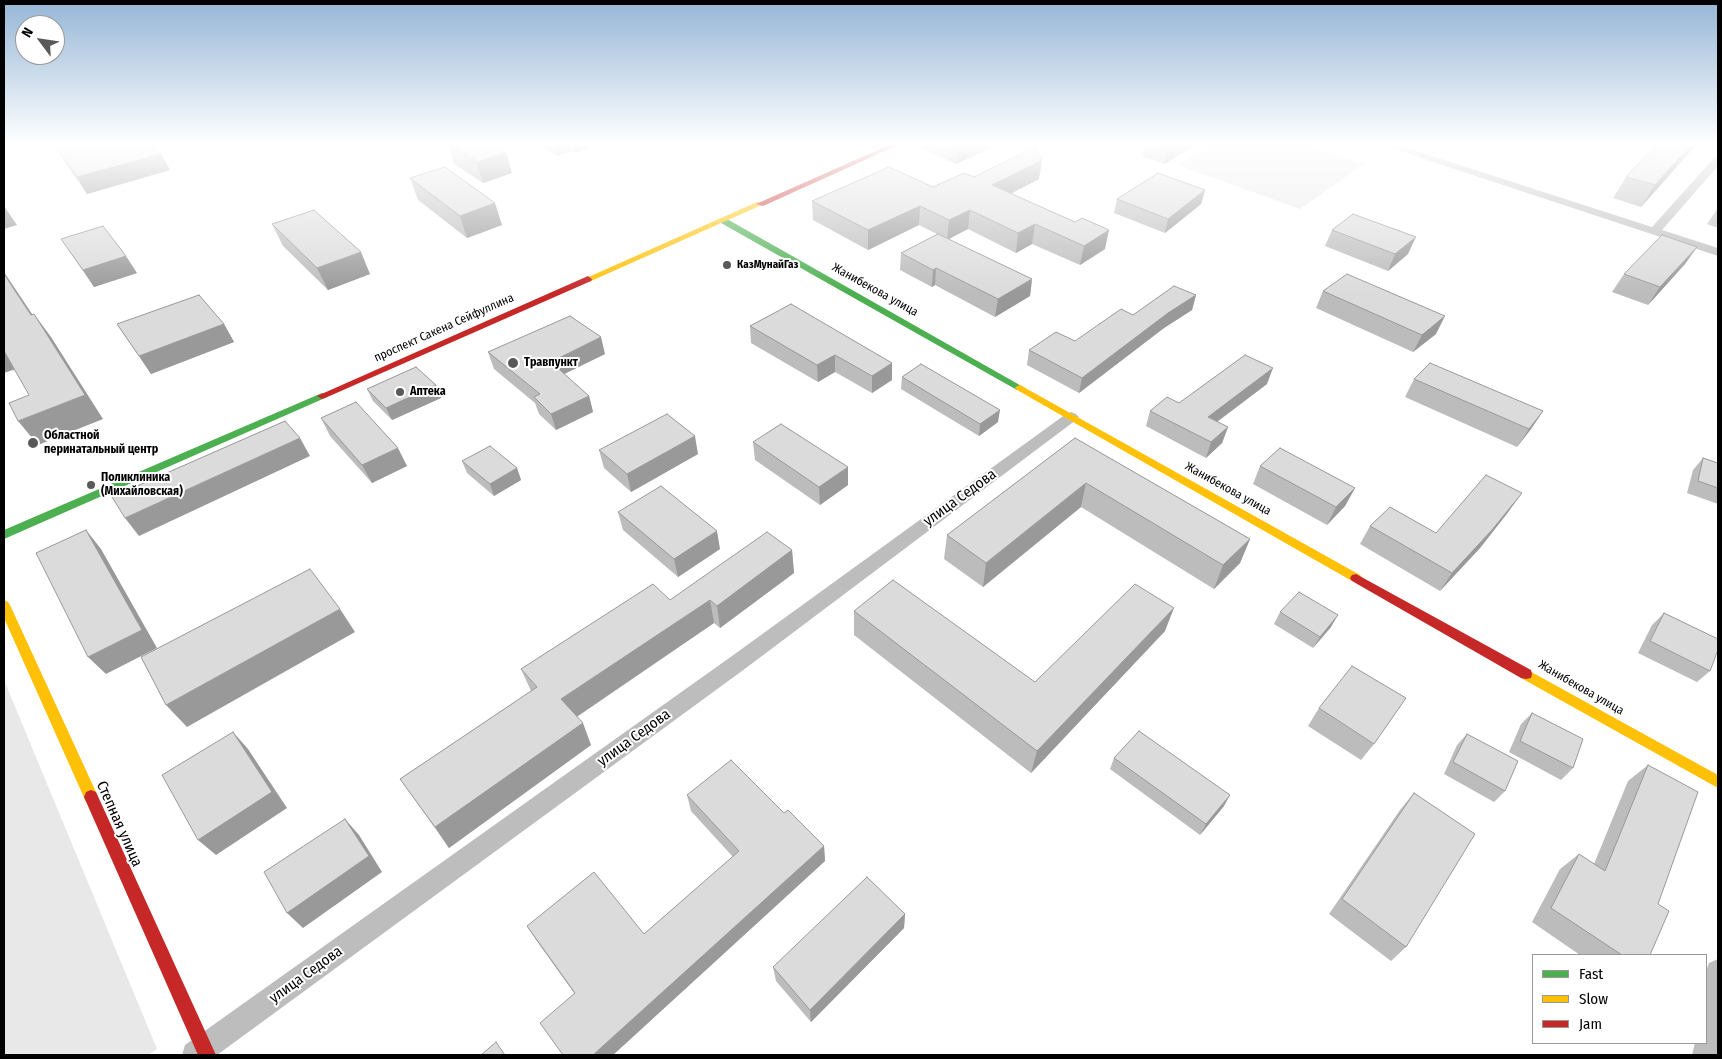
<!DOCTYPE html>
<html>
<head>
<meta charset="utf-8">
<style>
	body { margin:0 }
	#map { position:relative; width:1722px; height:1059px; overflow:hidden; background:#fff; font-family:"Fira Sans Condensed",sans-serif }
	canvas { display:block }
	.frame { position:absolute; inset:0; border:5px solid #000; pointer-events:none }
	.legend { position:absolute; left:1532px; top:954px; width:175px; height:90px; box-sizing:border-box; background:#fff; border:1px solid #999; margin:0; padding:6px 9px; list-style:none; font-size:15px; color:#000 }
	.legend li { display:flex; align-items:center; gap:10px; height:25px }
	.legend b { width:25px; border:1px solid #999 }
	.north { position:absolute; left:15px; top:15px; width:50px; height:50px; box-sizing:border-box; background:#fff; border:1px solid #999; border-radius:50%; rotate:301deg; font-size:14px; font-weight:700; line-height:20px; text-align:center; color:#000 }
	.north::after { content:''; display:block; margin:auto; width:18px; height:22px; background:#595959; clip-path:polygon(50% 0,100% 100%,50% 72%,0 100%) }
</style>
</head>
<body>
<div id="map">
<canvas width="1722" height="1059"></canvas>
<div class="frame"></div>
<ul class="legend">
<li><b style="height:6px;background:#4caf50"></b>Fast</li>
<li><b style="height:6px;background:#ffc107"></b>Slow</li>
<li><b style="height:6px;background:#c62828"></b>Jam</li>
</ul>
<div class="north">N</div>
</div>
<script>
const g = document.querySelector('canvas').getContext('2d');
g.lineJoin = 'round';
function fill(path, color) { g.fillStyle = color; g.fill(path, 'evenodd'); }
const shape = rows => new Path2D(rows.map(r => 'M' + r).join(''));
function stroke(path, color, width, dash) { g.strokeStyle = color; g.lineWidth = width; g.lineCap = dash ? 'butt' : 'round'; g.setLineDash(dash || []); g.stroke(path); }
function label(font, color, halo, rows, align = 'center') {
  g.font = font + ' "Fira Sans Condensed",sans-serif'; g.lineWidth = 4; g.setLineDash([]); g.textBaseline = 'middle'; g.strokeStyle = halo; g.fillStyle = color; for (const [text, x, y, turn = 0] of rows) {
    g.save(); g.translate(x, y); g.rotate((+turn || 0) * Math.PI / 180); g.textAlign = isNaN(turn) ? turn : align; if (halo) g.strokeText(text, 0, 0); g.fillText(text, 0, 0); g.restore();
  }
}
fill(shape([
	[1212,145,1306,145,1364,164,1300,209,1178,165],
	[4,680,157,1049,148,1055,4,1055]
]), '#e8e8e8');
fill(shape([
	[1382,145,1398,145,1652,227,1714,158,1718,157,1718,166,1662,230,1718,248,1718,256,1382,145],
	[1071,412,1076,414,1079,417,1076,420,746,668,217,1055,182,1055,185,1045,732,656,1066,414,1071,412],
	[1718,959,1718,1055,1692,1055,1695,1043,1706,1043,1706,971,1709,963,1718,959]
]), '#bdbdbd');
fill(shape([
	[721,219,727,219,1025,388,1023,390,1017,390,721,223,721,219],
	[322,393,325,394,327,396,325,398,4,539,4,530,322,393]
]), '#4caf50');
fill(shape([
	[757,202,764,204,591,281,588,282,584,279,757,202],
	[1020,385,1360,575,1362,578,1360,581,1352,581,1017,390,1015,388,1017,386,1020,385],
	[4,600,8,602,10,605,96,792,98,797,96,802,91,804,86,802,4,618,4,600],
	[1526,669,1718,775,1718,788,1521,678,1520,674,1521,670,1526,669]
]), '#ffc107');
fill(shape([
	[889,145,898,145,763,206,756,204,889,145],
	[588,276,592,279,591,281,325,398,322,399,317,396,588,276],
	[1356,574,1531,670,1532,674,1531,678,1526,679,1521,678,1352,581,1350,578,1352,575,1356,574],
	[91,790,96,792,216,1055,198,1055,84,797,86,792,91,790]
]), '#c62828');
fill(shape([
	[448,145,496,145,512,173,483,183,454,164],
	[538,145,598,145,575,153,571,151,557,156,538,146],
	[915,145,997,145,956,164],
	[1145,145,1195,145,1164,164,1142,156],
	[1656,145,1696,145,1641,207,1613,198,1626,177],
	[55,146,161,154,170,170,87,194,65,162],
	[974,177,1039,179,1011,194,1105,249,1080,265,1032,244,1016,253,968,229,948,239,1032,279,1030,296,995,317,935,285,932,287,900,270,901,253,937,234,919,225,868,250,813,220,812,201,933,187],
	[410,178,502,225,467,238,418,200],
	[1205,190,1201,204,1165,233,1114,213,1117,199],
	[1718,208,1718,228,1707,224],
	[272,224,370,274,328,290,283,246],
	[1332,230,1408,254,1388,271,1325,246],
	[61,239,137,273,94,287],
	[1697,247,1685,264,1648,305,1612,292,1624,274],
	[1323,291,1436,334,1413,352,1316,308],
	[1196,295,1192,310,1164,328,1079,393,1027,365,1029,350,1075,341,1133,315],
	[791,304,892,380,872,393,835,372,818,382,751,343,750,326],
	[117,324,224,324,234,342,151,374],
	[488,352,605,354,564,374,589,396,593,412,556,430,539,414,535,403,494,369],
	[902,377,998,422,979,436,901,389],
	[1414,379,1543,411,1531,429,1517,447,1405,397],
	[1267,384,1217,422,1228,427,1222,443,1206,458,1146,426,1150,411,1179,403],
	[436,385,441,398,392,420,373,401,367,389],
	[321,418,407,466,372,483,330,436],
	[1075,438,1250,539,1240,563,1214,589,1081,507,983,587,944,559,947,535],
	[753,442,848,485,820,505,755,460],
	[599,450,698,454,631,492,604,468],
	[1703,458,1718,463,1718,504,1687,493,1693,470],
	[462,461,517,468,521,480,494,496,467,473],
	[1260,466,1355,488,1345,506,1327,525,1253,484],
	[1509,511,1480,548,1440,591,1360,544,1370,526,1436,533],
	[618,512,720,549,678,577,623,530],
	[792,550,794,573,720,628,714,623,577,717,591,745,449,848,400,779,531,691,521,669,670,600],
	[854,611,1035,682,1165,631,1031,773,854,635],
	[1280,612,1331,627,1313,648,1274,624],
	[1664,613,1710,671,1697,682,1638,653,1652,625],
	[1319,708,1374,744,1361,760,1308,726],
	[1532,713,1573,768,1561,780,1509,752,1521,724],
	[1467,734,1505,791,1494,802,1444,774,1457,745],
	[1114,758,1224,806,1200,835,1110,769],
	[1648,765,1658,904,1650,955,1580,955,1532,922,1560,869,1579,854,1594,864,1628,781],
	[1414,793,1406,947,1391,961,1329,914,1400,810],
	[687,795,784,813,824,846,825,861,613,1055,563,1055,574,993,536,940,527,926,644,934,733,857,691,811],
	[905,914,904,928,811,1022,776,981,773,967]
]), '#bcbcbc');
fill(shape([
	[554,145,570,145,571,151,557,156],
	[573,145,598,145,575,153],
	[964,145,997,145,956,164,958,148],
	[1172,145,1195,145,1164,164,1167,148],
	[1691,145,1696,145,1641,207,1655,185],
	[506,152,512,173,483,183,477,162],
	[161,154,170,170,87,194,77,177],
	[1042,160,1039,179,990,204,992,185],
	[1205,190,1201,204,1165,233,1168,219],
	[495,203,502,225,467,238,460,216],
	[4,206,17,225,4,229],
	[920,206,919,225,868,250,868,230],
	[970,210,968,229,947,240,949,220],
	[1035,224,1032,244,1016,253,1018,233],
	[1109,230,1105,249,1080,265,1084,246],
	[1416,237,1408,254,1388,271,1395,254],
	[1697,247,1685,264,1648,305,1660,287],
	[361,252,370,274,328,290,317,268],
	[126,256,137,273,94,287,83,270],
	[936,268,935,285,932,287,933,270],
	[4,272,48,338,31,315,4,274],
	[1032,279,1030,296,995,317,998,299],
	[1196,295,1192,310,1164,328,1079,393,1082,378,1168,313],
	[34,314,51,337,103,419,38,445,18,421,85,395],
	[1445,316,1436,334,1413,352,1422,335],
	[224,324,234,342,151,374,139,356],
	[601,337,605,354,556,378,551,362],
	[4,349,19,368,4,373],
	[835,355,835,372,818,382,817,365],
	[892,363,892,380,872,393,872,376],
	[1273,368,1267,384,1202,433,1208,417],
	[436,385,441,398,392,420,386,408],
	[589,396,593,412,556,430,551,414],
	[1000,410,998,422,979,436,980,424],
	[1543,411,1531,429,1517,447,1529,429],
	[1228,427,1222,443,1206,458,1211,442],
	[695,436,698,454,631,492,627,474],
	[300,438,310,456,139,536,125,518],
	[398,448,407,466,372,483,362,465],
	[848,467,848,485,820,505,819,487],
	[517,468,521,480,494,496,490,484],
	[1086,483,1081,507,983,587,986,563],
	[1355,488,1345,506,1327,525,1336,507],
	[1522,493,1509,511,1480,548,1440,591,1452,573],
	[86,530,101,549,157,648,106,674,88,657],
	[717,531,720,549,678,577,674,559],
	[1250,539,1240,563,1214,589,1223,565],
	[792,550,794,573,720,628,717,606],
	[710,600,714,623,570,721,561,699],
	[1174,608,1165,631,1031,773,1037,751],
	[340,609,355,632,187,727,166,705],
	[1338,615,1331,627,1313,648,1320,637],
	[583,723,591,745,449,848,435,827],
	[233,732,248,749,287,808,216,855,198,840],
	[1230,795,1224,806,1200,835,1206,824],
	[345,819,359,835,382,872,303,928,287,913],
	[824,846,825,861,613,1055,593,1055],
	[905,914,904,928,811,1022,810,1010]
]), '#999');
const building = shape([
	[58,145,153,145,161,154,77,177,55,146,58,145],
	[451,145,496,145,506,152,477,162,451,145],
	[951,145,964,145,958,148,951,145],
	[1160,145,1172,145,1167,148,1160,145],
	[1656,145,1691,145,1655,185,1626,177,1656,145],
	[1035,147,1042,160,992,185,1075,222,1082,218,1109,230,1084,246,1035,224,1018,233,970,210,949,220,920,206,868,230,812,201,889,167,933,187,964,173,974,177,1035,147],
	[445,167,495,203,460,216,410,178,445,167],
	[1158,173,1205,190,1168,219,1117,199,1158,173],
	[314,210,361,252,317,268,272,224,314,210],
	[1353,214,1416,237,1395,254,1332,230,1353,214],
	[103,226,126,256,83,270,61,239,103,226],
	[938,234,1032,279,998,299,936,268,933,270,901,253,938,234],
	[1662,235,1697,247,1660,287,1624,274,1662,235],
	[4,274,31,315,34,314,85,395,18,421,9,403,29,395,4,351,4,274],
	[1347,274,1445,316,1422,335,1323,291,1347,274],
	[1174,286,1196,295,1168,313,1082,378,1029,350,1056,332,1075,341,1121,309,1133,315,1174,286],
	[199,295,224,324,139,356,117,324,199,295],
	[791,304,892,363,872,376,835,355,817,365,750,326,791,304],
	[570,316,601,337,551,362,589,396,551,414,534,397,540,394,488,352,570,316],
	[1245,355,1273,368,1208,417,1228,427,1211,442,1150,411,1167,397,1179,403,1245,355],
	[1430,363,1543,411,1529,429,1414,379,1430,363],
	[921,364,1000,410,980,424,902,377,921,364],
	[416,367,436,385,386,408,367,389,416,367],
	[356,402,398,448,362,465,321,418,356,402],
	[667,414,695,436,627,474,599,450,667,414],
	[285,421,300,438,125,518,112,497,285,421],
	[781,424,848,467,819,487,753,442,781,424],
	[1075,438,1250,539,1223,565,1086,483,986,563,947,535,1075,438],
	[490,446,517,468,490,484,462,461,490,446],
	[1280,448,1355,488,1336,507,1260,466,1280,448],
	[1703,458,1718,463,1718,488,1698,481,1703,458],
	[1486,475,1522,493,1492,530,1452,573,1370,526,1390,507,1436,533,1486,475],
	[661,486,717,531,674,559,618,512,661,486],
	[86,530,142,630,88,657,36,553,86,530],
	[767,532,792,550,717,606,710,600,561,699,583,723,435,827,400,779,537,687,521,669,653,584,670,600,767,532],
	[310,569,340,609,166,705,141,657,310,569],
	[893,580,1035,682,1135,584,1174,608,1037,751,854,611,893,580],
	[1299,592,1338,615,1320,637,1280,612,1299,592],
	[1664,613,1718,639,1718,650,1710,671,1650,641,1664,613],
	[1352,666,1406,698,1374,744,1319,708,1352,666],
	[1532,713,1583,739,1573,768,1520,741,1532,713],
	[1139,731,1230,795,1206,824,1114,758,1139,731],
	[233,732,272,792,198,840,162,775,233,732],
	[1467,734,1518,761,1505,791,1453,762,1467,734],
	[731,760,784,813,788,810,824,846,593,1055,563,1055,540,1023,575,993,527,926,594,872,644,934,739,851,687,795,731,760],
	[1648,765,1698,792,1658,904,1669,911,1650,955,1622,955,1551,908,1579,854,1605,871,1648,765],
	[1414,793,1475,834,1406,947,1342,899,1414,793],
	[345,819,369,856,287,913,264,872,345,819],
	[867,877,905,914,810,1010,773,967,867,877],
	[496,1042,505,1055,481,1055,496,1042]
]);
fill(building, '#dbdbdb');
stroke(building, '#999', 1);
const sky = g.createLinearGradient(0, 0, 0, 293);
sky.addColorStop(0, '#95b6d6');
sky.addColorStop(0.49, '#fff');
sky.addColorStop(1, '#ffffff00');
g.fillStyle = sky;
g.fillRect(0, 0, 1722, 293);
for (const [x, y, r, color] of [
	[727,265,5,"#595959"],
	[513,363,6,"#595959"],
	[400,392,5,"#595959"],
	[33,443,6,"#595959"],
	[91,485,5,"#595959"]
]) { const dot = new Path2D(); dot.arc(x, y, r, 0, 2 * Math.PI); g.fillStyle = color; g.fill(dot); stroke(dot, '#fff', 2); }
label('bold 11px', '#000', '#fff', [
	["КазМунайГаз",737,265]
], 'left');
label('12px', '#000', '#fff', [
	["Жанибекова улица",875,290,29],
	["проспект Сакена Сейфуллина",444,328,-24],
	["Жанибекова улица",1228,489,29],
	["Жанибекова улица",1581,688,30]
]);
label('bold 12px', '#000', '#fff', [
	["Травпункт",524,363],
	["Аптека",410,392],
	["Областной",44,436],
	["перинатальный центр",44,450],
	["Поликлиника",101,478],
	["(Михайловская)",101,492]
], 'left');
label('15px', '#000', '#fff', [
	["улица Седова",960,498,-36],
	["улица Седова",634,738,-36],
	["Степная улица",119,824,66],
	["улица Седова",306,975,-36]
]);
</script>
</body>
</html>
